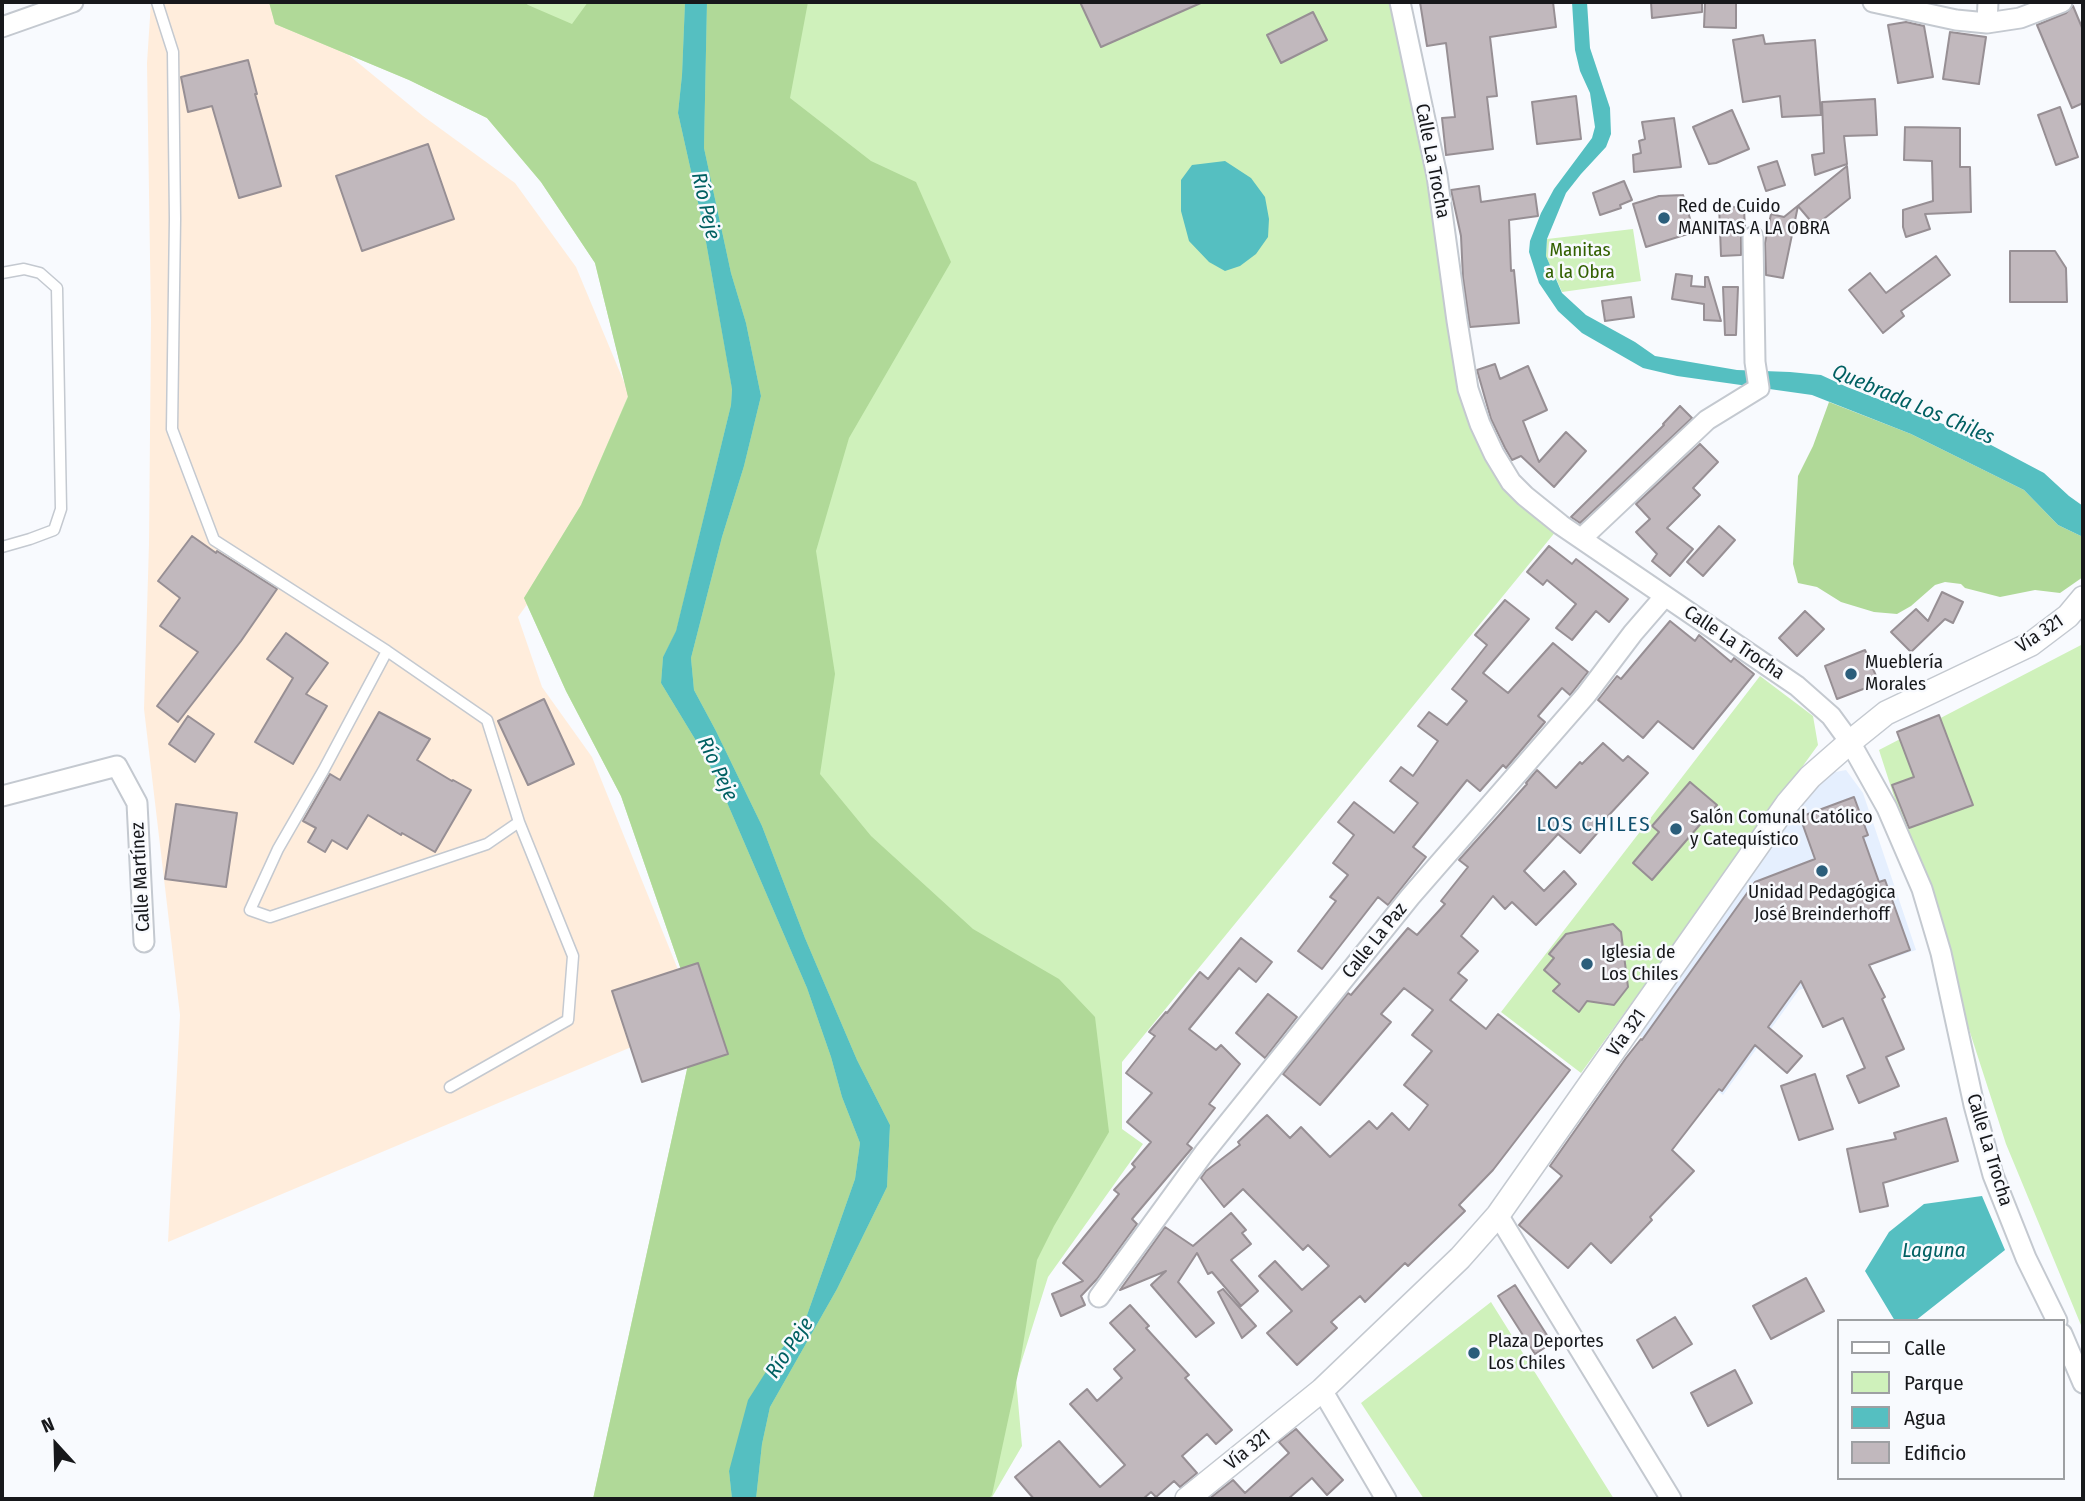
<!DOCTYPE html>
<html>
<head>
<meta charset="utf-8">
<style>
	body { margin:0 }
	#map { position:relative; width:2085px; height:1501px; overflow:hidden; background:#f8fafe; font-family:"Fira Sans Condensed",sans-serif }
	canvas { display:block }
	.frame { position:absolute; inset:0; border:4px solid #17181b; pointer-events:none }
	.legend { position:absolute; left:1837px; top:1319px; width:228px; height:161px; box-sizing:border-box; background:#f8fafe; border:2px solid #9ea0a3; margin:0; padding:9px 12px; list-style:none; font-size:21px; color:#17181b }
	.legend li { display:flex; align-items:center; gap:14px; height:35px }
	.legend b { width:35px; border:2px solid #9ea0a3 }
	.north { position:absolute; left:21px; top:1410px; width:70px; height:70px; -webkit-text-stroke:5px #f8fafe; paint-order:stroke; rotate:338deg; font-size:19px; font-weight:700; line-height:28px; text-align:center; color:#17181b }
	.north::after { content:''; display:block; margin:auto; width:24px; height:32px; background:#17181b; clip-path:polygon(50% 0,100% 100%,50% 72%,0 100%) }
</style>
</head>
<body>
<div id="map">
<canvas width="2085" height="1501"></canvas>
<div class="frame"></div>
<ul class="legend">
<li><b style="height:9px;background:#fff"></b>Calle</li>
<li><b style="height:19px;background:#cff1bb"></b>Parque</li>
<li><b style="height:19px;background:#55bfc1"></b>Agua</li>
<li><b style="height:19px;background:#c1b8bd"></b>Edificio</li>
</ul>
<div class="north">N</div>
</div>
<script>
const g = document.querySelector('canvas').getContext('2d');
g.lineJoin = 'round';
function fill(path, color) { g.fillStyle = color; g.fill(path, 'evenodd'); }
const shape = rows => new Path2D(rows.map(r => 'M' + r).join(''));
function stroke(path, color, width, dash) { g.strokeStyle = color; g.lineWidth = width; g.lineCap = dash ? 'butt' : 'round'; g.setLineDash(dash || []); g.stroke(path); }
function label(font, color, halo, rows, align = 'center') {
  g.font = font + ' "Fira Sans Condensed",sans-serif'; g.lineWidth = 5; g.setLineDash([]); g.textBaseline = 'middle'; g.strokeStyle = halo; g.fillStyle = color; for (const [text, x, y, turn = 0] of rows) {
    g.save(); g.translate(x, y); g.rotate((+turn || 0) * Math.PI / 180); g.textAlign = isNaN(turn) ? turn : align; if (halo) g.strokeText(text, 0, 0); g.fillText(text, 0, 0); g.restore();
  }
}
fill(shape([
	[151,2,284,2,423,116,515,183,576,267,647,437,518,617,542,687,592,757,698,1019,168,1242,180,1015,144,709,149,544,151,321,147,63]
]), '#ffeddc');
fill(shape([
	[1846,770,1863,793,1916,950,1799,990,1723,1095,1637,1034,1825,774]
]), '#e5effe');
fill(shape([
	[269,2,1400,2,1468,389,1519,489,1561,525,1122,1062,1122,1129,1143,1144,1048,1277,1016,1379,1022,1446,991,1499,593,1499,698,1019,621,796,566,691,524,598,581,505,628,396,595,263,541,182,487,118,409,80,275,24],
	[1633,229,1641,281,1562,292,1546,256,1547,239],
	[2083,644,2083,1330,2006,1144,1879,750],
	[1760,676,1813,716,1818,745,1581,1073,1501,1012],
	[1491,1302,1614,1499,1424,1499,1361,1403]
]), '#cff1bb');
fill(shape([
	[269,2,524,2,528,5,572,24,588,2,685,2,682,75,678,113,703,225,732,388,731,405,676,632,663,657,661,683,698,744,716,777,807,988,831,1057,842,1097,860,1143,855,1179,806,1318,776,1356,729,1471,732,1499,593,1499,698,1019,621,796,566,691,524,598,581,505,628,397,595,263,541,182,487,118,409,80,275,24],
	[707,2,808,2,790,98,871,161,916,182,951,262,849,438,816,551,835,674,820,774,871,836,973,929,1059,979,1095,1017,1109,1132,1054,1226,1037,1260,1019,1369,992,1495,988,1499,756,1499,762,1444,770,1407,837,1289,887,1187,890,1125,857,1060,805,938,762,826,716,731,694,690,691,658,722,537,744,466,761,396,746,323,731,273,704,148],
	[1829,402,1911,434,2024,490,2058,525,2083,537,2083,577,2060,593,2035,590,2000,597,1965,588,1961,584,1945,582,1935,585,1911,606,1897,614,1874,612,1841,602,1817,587,1798,583,1793,564,1798,476,1813,446]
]), '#b0d998');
fill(shape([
	[685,2,707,2,704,148,731,273,746,323,761,396,744,466,722,537,691,658,694,690,716,731,762,826,805,938,857,1060,890,1125,887,1187,837,1289,770,1407,762,1444,756,1499,732,1499,729,1471,748,1400,776,1356,806,1318,855,1179,860,1143,842,1097,831,1057,807,988,716,777,698,744,661,683,663,657,676,631,731,405,732,389,703,225,678,113,682,75],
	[1572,2,1587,2,1590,48,1610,108,1611,134,1606,147,1581,174,1566,193,1547,239,1546,256,1562,293,1586,315,1635,342,1655,356,1737,370,1790,372,1821,375,1847,387,1974,436,2044,473,2069,496,2083,506,2083,537,2058,525,2024,490,1911,434,1812,395,1677,376,1643,368,1582,333,1558,311,1539,283,1529,252,1530,241,1541,213,1554,189,1592,138,1595,127,1590,93,1580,71,1575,50],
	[1225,161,1251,178,1265,197,1269,219,1268,237,1256,254,1240,266,1225,271,1209,262,1189,241,1181,211,1181,180,1192,165],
	[1982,1196,2005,1250,1915,1321,1895,1321,1865,1271,1889,1232,1924,1204]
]), '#55bfc1');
const building = shape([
	[1080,2,1203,2,1101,47,1080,2],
	[1420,2,1553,2,1556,27,1490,37,1497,96,1487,97,1493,149,1446,155,1442,118,1455,117,1446,43,1427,46,1420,2],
	[1651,2,1702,2,1702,12,1652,18,1651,2],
	[1705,2,1736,2,1736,28,1704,27,1705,2],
	[2073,6,2083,30,2083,103,2072,108,2037,25,2066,13,2073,6],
	[1313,12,1327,40,1281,63,1267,35,1313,12],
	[1906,22,1924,26,1933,77,1898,83,1888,25,1906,22],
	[1950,32,1986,37,1979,84,1943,79,1950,32],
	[1763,35,1765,44,1815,40,1821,115,1782,117,1780,96,1743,102,1733,40,1763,35],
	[248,60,257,94,255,94,281,186,239,198,212,106,188,112,181,77,248,60],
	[1576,96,1581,139,1537,144,1532,102,1576,96],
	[1875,99,1877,135,1844,136,1847,164,1815,175,1812,155,1824,153,1822,102,1875,99],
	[2060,107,2078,157,2056,165,2038,115,2060,107],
	[1732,110,1749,149,1716,163,1709,164,1693,127,1732,110],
	[1674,118,1681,167,1634,172,1633,155,1641,153,1639,141,1645,139,1642,122,1674,118],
	[1905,127,1960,128,1960,167,1970,167,1971,212,1925,214,1930,229,1906,237,1903,227,1903,210,1933,201,1932,161,1904,160,1905,127],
	[428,144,454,219,362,251,336,176,428,144],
	[1777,161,1785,185,1766,191,1758,167,1777,161],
	[1847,166,1850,198,1815,226,1798,206,1783,278,1766,275,1765,243,1771,214,1784,217,1847,166],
	[1624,181,1632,200,1620,205,1621,208,1600,215,1593,193,1624,181],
	[1479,186,1481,202,1535,194,1538,216,1509,220,1511,271,1514,270,1519,323,1470,327,1463,278,1461,236,1451,190,1479,186],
	[1683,195,1694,232,1646,247,1633,204,1659,196,1683,195],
	[1719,204,1744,209,1745,228,1741,237,1741,255,1721,256,1719,204],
	[2010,251,2055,251,2066,268,2067,302,2010,302,2010,251],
	[1936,256,1950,275,1901,311,1904,316,1883,333,1849,290,1870,273,1886,293,1936,256],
	[1676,274,1692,276,1691,286,1705,287,1705,277,1708,277,1721,321,1704,320,1704,304,1672,299,1676,274],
	[1723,287,1738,287,1736,335,1725,335,1723,287],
	[1631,297,1634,317,1605,321,1602,301,1631,297],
	[1495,364,1500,379,1528,366,1547,410,1523,421,1539,462,1566,432,1586,451,1554,487,1521,456,1512,460,1505,448,1491,419,1477,370,1495,364],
	[1680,406,1692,418,1580,523,1571,517,1664,425,1663,424,1680,406],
	[1700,444,1718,462,1693,488,1700,495,1667,528,1693,549,1670,576,1652,561,1657,554,1636,532,1650,519,1636,504,1700,444],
	[1719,526,1735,540,1703,576,1687,562,1719,526],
	[192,536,216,553,217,551,277,589,241,641,178,722,157,706,198,652,160,626,180,598,158,581,192,536],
	[1549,546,1572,564,1576,559,1628,599,1609,622,1596,611,1572,640,1556,628,1576,604,1547,580,1543,585,1527,572,1549,546],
	[1942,592,1963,602,1953,623,1945,619,1911,652,1891,632,1916,609,1928,621,1942,592],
	[1505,600,1529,619,1483,673,1508,693,1553,643,1588,672,1570,695,1562,688,1538,716,1545,722,1506,768,1503,765,1480,791,1467,780,1413,847,1426,857,1388,905,1378,897,1322,969,1298,951,1336,901,1330,897,1348,875,1333,863,1354,835,1338,822,1354,802,1394,833,1418,803,1390,781,1401,767,1413,776,1438,741,1418,726,1429,712,1447,725,1467,701,1452,689,1487,645,1475,635,1505,600],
	[1805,611,1824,629,1797,656,1779,638,1805,611],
	[1670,621,1695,641,1699,635,1731,662,1734,658,1754,674,1693,749,1658,721,1643,738,1598,700,1617,676,1621,679,1670,621],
	[286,633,328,663,306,694,327,706,293,764,255,742,293,678,267,659,286,633],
	[1865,650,1879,683,1837,699,1825,666,1865,650],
	[544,699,574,764,528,785,498,721,544,699],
	[379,712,430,739,417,760,452,781,453,780,471,790,435,852,402,833,401,835,368,815,347,849,332,840,325,852,308,842,316,828,303,821,330,774,340,780,379,712],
	[1939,715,1973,805,1909,828,1892,785,1914,777,1897,732,1939,715],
	[188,716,214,734,195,762,169,744,188,716],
	[1603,743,1623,761,1628,756,1648,773,1596,829,1599,831,1580,853,1558,834,1524,871,1544,891,1564,871,1576,884,1536,925,1512,902,1505,909,1493,896,1461,936,1478,951,1458,973,1467,980,1450,1000,1486,1029,1498,1014,1570,1070,1493,1170,1459,1205,1465,1211,1408,1266,1405,1263,1365,1302,1360,1296,1331,1322,1337,1328,1297,1365,1267,1333,1292,1311,1259,1276,1275,1261,1302,1290,1329,1266,1308,1245,1303,1250,1243,1189,1224,1207,1201,1178,1206,1171,1240,1145,1238,1142,1267,1115,1290,1138,1301,1127,1330,1157,1369,1121,1377,1129,1392,1113,1409,1130,1428,1105,1404,1085,1432,1051,1412,1035,1433,1010,1404,988,1381,1014,1391,1022,1320,1105,1283,1074,1348,993,1351,995,1408,928,1417,935,1445,904,1441,901,1468,867,1459,860,1527,784,1526,783,1537,770,1556,788,1580,762,1582,764,1603,743],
	[1690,782,1717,805,1652,880,1633,863,1659,832,1652,826,1690,782],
	[1854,797,1868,835,1863,837,1879,882,1885,880,1910,950,1869,965,1885,997,1882,999,1904,1049,1886,1057,1899,1086,1859,1103,1847,1076,1865,1068,1843,1018,1823,1027,1801,981,1768,1027,1802,1056,1787,1073,1755,1045,1722,1091,1719,1089,1672,1150,1694,1171,1650,1217,1652,1220,1611,1263,1591,1243,1568,1268,1519,1225,1562,1176,1550,1166,1626,1058,1641,1039,1642,1040,1755,882,1815,859,1800,817,1854,797],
	[176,804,237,813,226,887,165,879,176,804],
	[1613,924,1621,932,1628,987,1614,1005,1587,1001,1579,1012,1553,991,1560,984,1544,970,1554,958,1549,954,1566,934,1613,924],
	[1241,938,1272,962,1256,982,1239,968,1189,1029,1216,1050,1221,1045,1240,1064,1209,1104,1215,1108,1187,1144,1192,1148,1132,1219,1137,1224,1097,1279,1081,1296,1085,1305,1061,1316,1052,1294,1083,1281,1063,1263,1119,1194,1114,1190,1135,1167,1132,1164,1151,1142,1127,1122,1152,1093,1126,1073,1155,1036,1149,1032,1166,1012,1167,1013,1200,972,1208,979,1241,938],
	[698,963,728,1054,642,1082,612,991,698,963],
	[1268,994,1297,1017,1265,1058,1236,1033,1268,994],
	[1815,1074,1833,1129,1799,1140,1781,1086,1815,1074],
	[1946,1118,1958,1161,1883,1183,1888,1206,1860,1212,1847,1149,1896,1139,1894,1133,1946,1118],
	[1231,1213,1246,1230,1242,1233,1251,1244,1231,1260,1258,1291,1241,1306,1212,1272,1208,1274,1197,1253,1178,1282,1214,1323,1196,1337,1151,1285,1166,1271,1120,1290,1165,1227,1193,1246,1231,1213],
	[1806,1278,1824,1311,1771,1339,1753,1306,1806,1278],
	[1515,1285,1552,1343,1535,1354,1498,1296,1515,1285],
	[1223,1289,1256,1326,1242,1338,1218,1292,1223,1289],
	[1130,1305,1149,1326,1146,1328,1189,1375,1185,1378,1232,1430,1216,1444,1207,1434,1182,1456,1197,1473,1180,1487,1174,1481,1156,1497,1151,1492,1143,1499,1034,1499,1015,1477,1059,1441,1100,1487,1125,1465,1070,1404,1087,1389,1097,1401,1122,1378,1114,1369,1135,1350,1110,1323,1130,1305],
	[1675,1317,1692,1344,1653,1368,1637,1340,1675,1317],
	[1735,1370,1752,1403,1708,1426,1691,1393,1735,1370],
	[1296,1429,1343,1480,1327,1495,1312,1478,1288,1499,1209,1499,1233,1480,1245,1493,1289,1453,1279,1442,1296,1429]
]);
fill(building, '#c1b8bd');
stroke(building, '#978f94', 2);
const service = shape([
	[157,2,173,52,175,219,172,429,214,540,387,651,487,720,519,822,573,956,568,1020,450,1087],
	[2,273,24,269,40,273,57,288,61,509,54,530,30,539,2,547],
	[387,651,323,771,278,849,250,910,270,917,487,844,519,822]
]);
const minor = shape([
	[1400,2,1437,176,1457,321,1468,389,1480,424,1494,454,1511,482,1525,496,1561,525,1797,686,1831,716,1850,742,1887,808,1922,889,1941,953,1974,1105,1993,1175,2026,1258,2057,1321],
	[1873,2,1956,20,1987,23,2020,18,2062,2],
	[1987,23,1988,2],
	[2,27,73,2],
	[1582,538,1707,420,1759,388,1755,362,1753,237],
	[2,796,117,766,137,803,144,942],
	[1498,1215,1671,1499],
	[1099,1297,1204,1153,1410,897,1586,695,1633,633,1665,596],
	[2062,1334,2083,1383],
	[1322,1390,1386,1499]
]);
const tertiary = shape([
	[1187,1499,1322,1390,1460,1258,1498,1215,1787,804,1810,777,1850,742,1886,713,2031,644,2068,616,2083,598]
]);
stroke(service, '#c4c9d0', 13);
stroke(minor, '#c4c9d0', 23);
stroke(tertiary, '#c4c9d0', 26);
stroke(service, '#fff', 10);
stroke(minor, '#fff', 19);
stroke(tertiary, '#fff', 23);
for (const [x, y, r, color] of [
	[1664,218,7,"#2b5e7b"],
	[1851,674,7,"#2b5e7b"],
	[1676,829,7,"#2b5e7b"],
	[1822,871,7,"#2b5e7b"],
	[1587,964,7,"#2b5e7b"],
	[1474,1353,7,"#2b5e7b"]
]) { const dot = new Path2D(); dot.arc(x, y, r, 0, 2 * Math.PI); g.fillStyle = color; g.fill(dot); stroke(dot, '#f8fafe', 2.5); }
label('19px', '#17181b', '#f8fafe', [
	["Calle La Trocha",1432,161,79],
	["Vía 321",2040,634,-34],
	["Calle La Trocha",1734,643,34],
	["Calle Martínez",141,877,-93],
	["Calle La Paz",1375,941,-51],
	["Vía 321",1627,1033,-55],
	["Calle La Trocha",1989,1150,73],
	["Vía 321",1248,1450,-39]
]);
label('19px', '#17181b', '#f8fafe', [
	["Red de Cuido",1678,207],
	["MANITAS A LA OBRA",1678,229],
	["Mueblería",1865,663],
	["Morales",1865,685],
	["Salón Comunal Católico",1690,818],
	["y Catequístico",1690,840],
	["Unidad Pedagógica",1822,893,"center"],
	["José Breinderhoff",1822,915,"center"],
	["Iglesia de",1601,953],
	["Los Chiles",1601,975],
	["Plaza Deportes",1488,1342],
	["Los Chiles",1488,1364]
], 'left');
label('19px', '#326000', '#f8fafe', [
	["Manitas",1580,251],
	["a la Obra",1580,273]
]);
label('italic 21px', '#006062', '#f8fafe', [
	["Río Peje",705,206,77],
	["Quebrada Los Chiles",1913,405,23],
	["Río Peje",717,769,65],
	["Laguna",1934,1251],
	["Río Peje",790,1348,-56]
]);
g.letterSpacing = '2px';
label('21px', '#0f4f6e', '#f8fafe', [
	["LOS CHILES",1594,825]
]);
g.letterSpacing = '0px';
</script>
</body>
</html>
